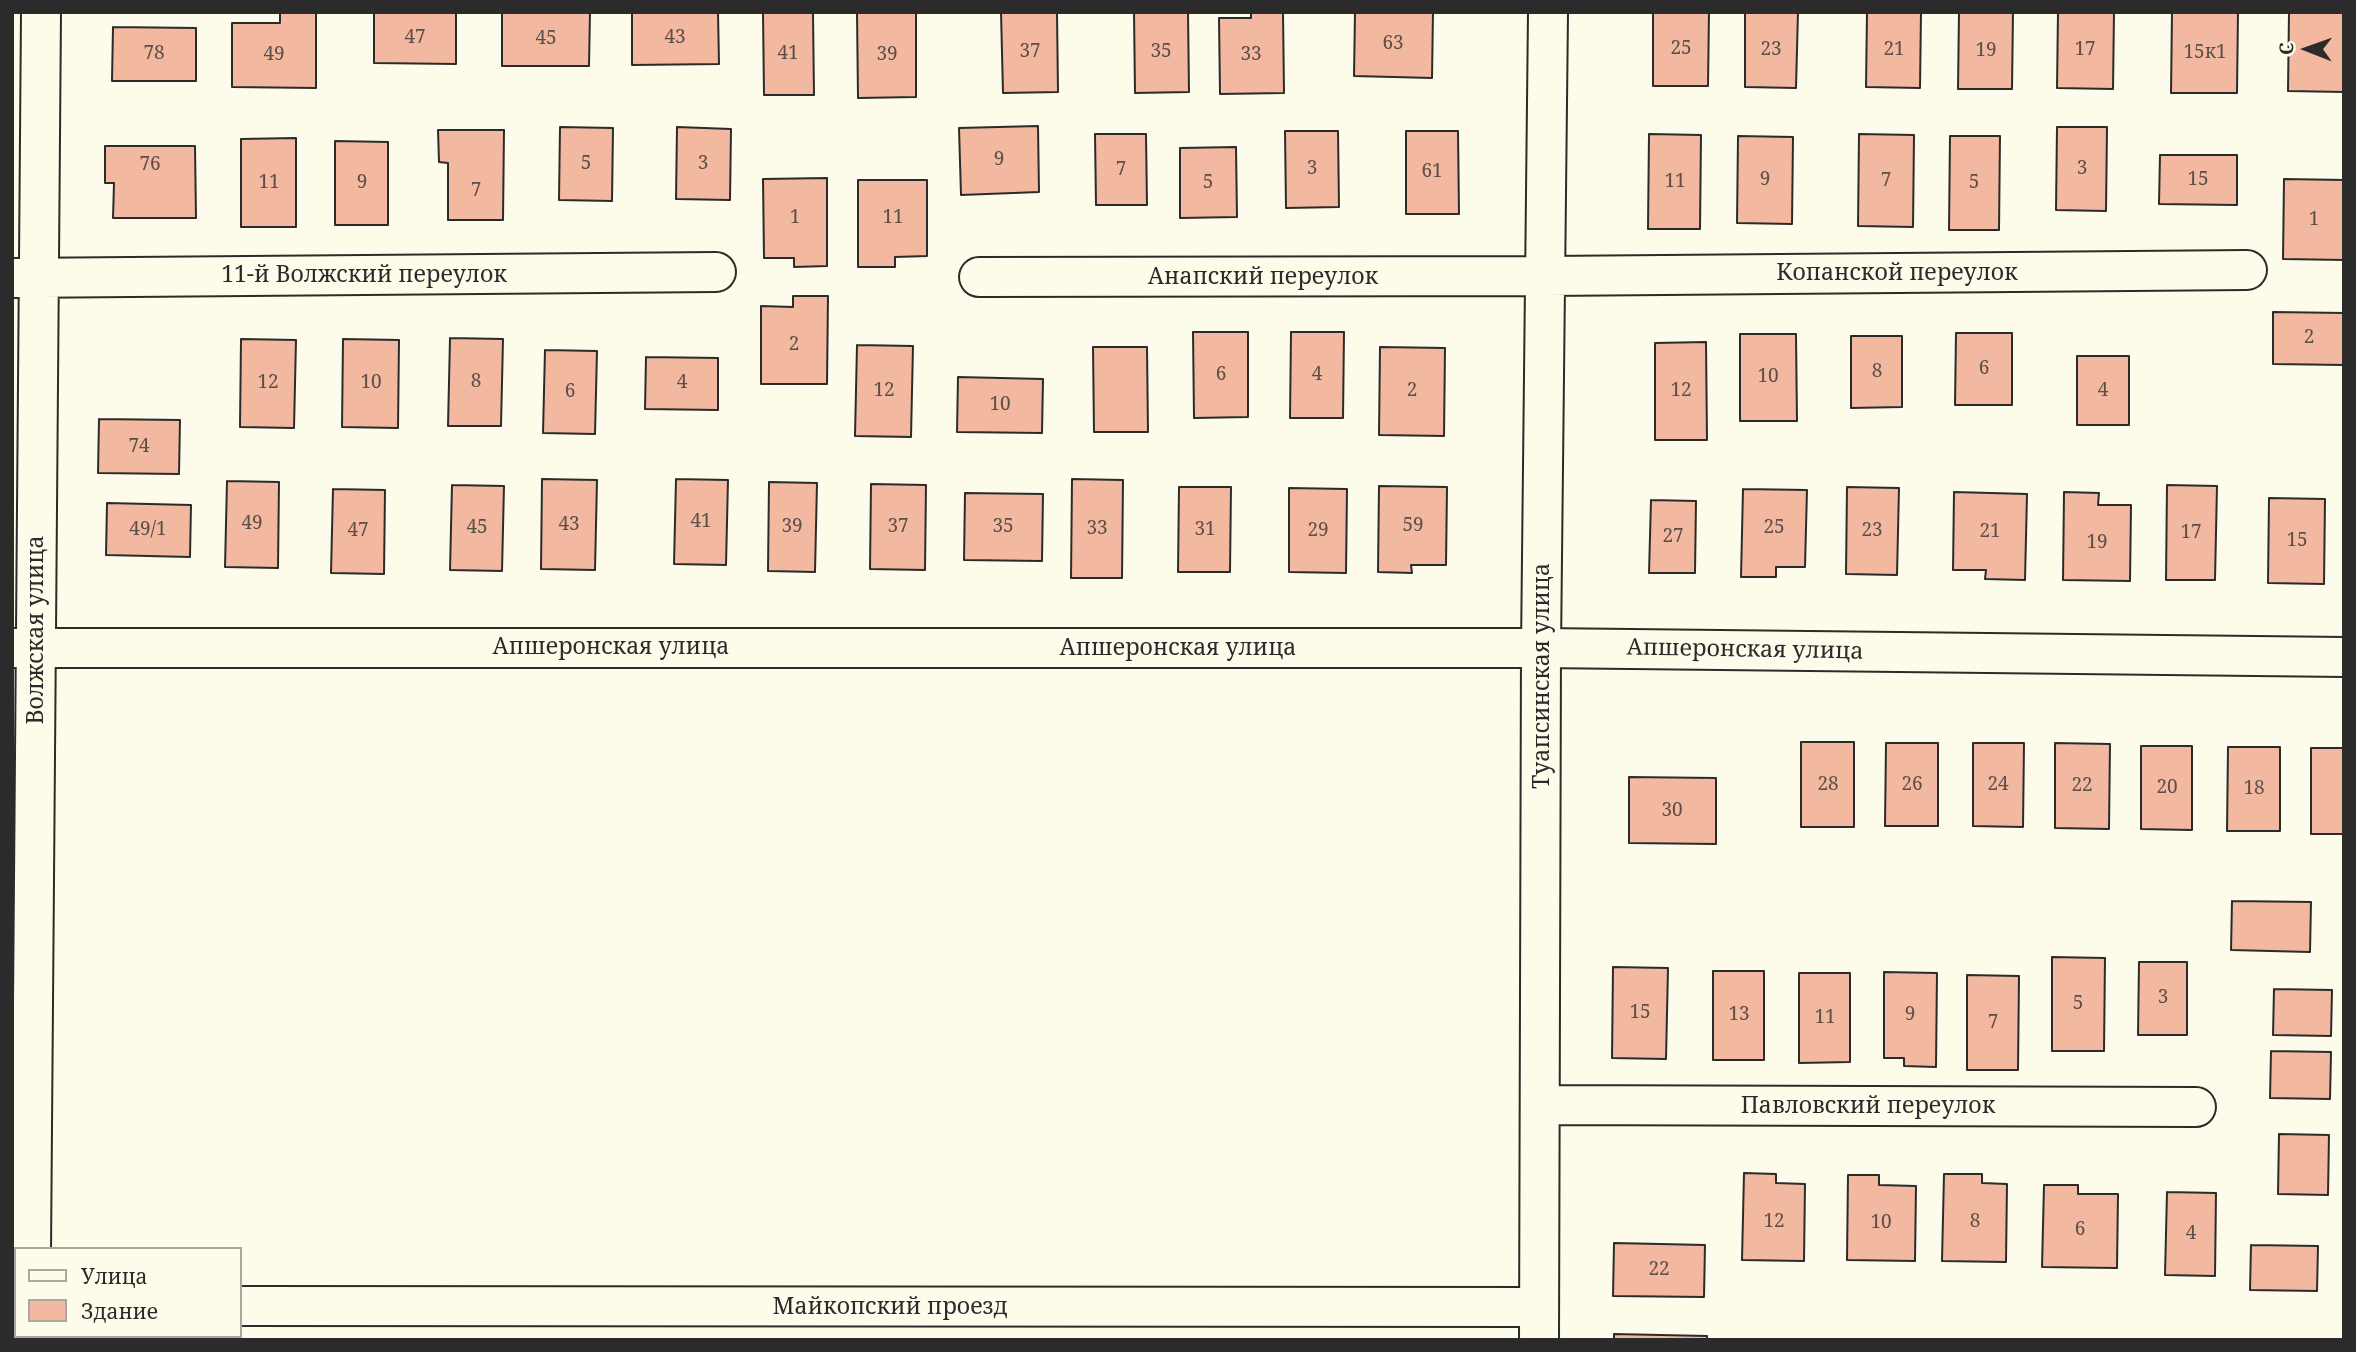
<!DOCTYPE html>
<html>
<head>
<meta charset="utf-8">
<style>
	body { margin:0 }
	#map { position:relative; width:2356px; height:1352px; overflow:hidden; background:#fdfbea; font-family:"Noto Serif",serif }
	canvas { display:block }
	.frame { position:absolute; inset:0; border:14px solid #2b2b2b; pointer-events:none }
	.legend { position:absolute; left:14px; top:1247px; width:228px; height:91px; box-sizing:border-box; background:#fdfbea; border:2px solid #a9a89e; margin:0; padding:9px 12px; list-style:none; font-size:21px; color:#2b2b2b }
	.legend li { display:flex; align-items:center; gap:14px; height:35px }
	.legend b { width:35px; border:2px solid #a9a89e }
	.north { position:absolute; left:2272px; top:14px; width:70px; height:70px; -webkit-text-stroke:5px #fdfbea; paint-order:stroke; rotate:271deg; font-size:19px; font-weight:700; line-height:28px; text-align:center; color:#2b2b2b }
	.north::after { content:''; display:block; margin:auto; width:24px; height:32px; background:#2b2b2b; clip-path:polygon(50% 0,100% 100%,50% 72%,0 100%) }
</style>
</head>
<body>
<div id="map">
<canvas width="2356" height="1352"></canvas>
<div class="frame"></div>
<ul class="legend">
<li><b style="height:9px;background:#fdfbea"></b>Улица</li>
<li><b style="height:19px;background:#f2b8a0"></b>Здание</li>
</ul>
<div class="north">С</div>
</div>
<script>
const g = document.querySelector('canvas').getContext('2d');
g.lineJoin = 'round';
function fill(path, color) { g.fillStyle = color; g.fill(path, 'evenodd'); }
const shape = rows => new Path2D(rows.map(r => 'M' + r).join(''));
function stroke(path, color, width, dash) { g.strokeStyle = color; g.lineWidth = width; g.lineCap = dash ? 'butt' : 'round'; g.setLineDash(dash || []); g.stroke(path); }
function label(font, color, halo, rows, align = 'center') {
  g.font = font + ' "Noto Serif",serif'; g.lineWidth = 5; g.setLineDash([]); g.textBaseline = 'middle'; g.strokeStyle = halo; g.fillStyle = color; for (const [text, x, y, turn = 0] of rows) {
    g.save(); g.translate(x, y); g.rotate((+turn || 0) * Math.PI / 180); g.textAlign = isNaN(turn) ? turn : align; if (halo) g.strokeText(text, 0, 0); g.fillText(text, 0, 0); g.restore();
  }
}
const building = shape([
	[280,12,316,12,316,88,232,87,232,23,280,23,280,12],
	[374,12,456,12,456,64,374,63,374,12],
	[502,12,590,12,589,66,502,66,502,12],
	[632,12,718,12,719,64,632,65,632,12],
	[916,12,916,97,858,98,857,13,916,12],
	[1001,12,1057,12,1058,92,1003,93,1001,12],
	[1134,12,1188,12,1189,92,1135,93,1134,12],
	[1251,12,1283,12,1284,93,1220,94,1219,18,1251,18,1251,12],
	[1355,12,1433,12,1432,78,1354,76,1355,12],
	[1653,12,1709,12,1708,86,1653,86,1653,12],
	[1745,12,1798,12,1796,88,1745,87,1745,12],
	[1867,12,1921,12,1920,88,1866,87,1867,12],
	[1959,12,2013,12,2012,89,1958,89,1959,12],
	[2058,12,2114,12,2113,89,2057,88,2058,12],
	[2172,12,2238,12,2237,93,2171,93,2172,12],
	[2289,12,2344,12,2344,92,2288,91,2289,12],
	[763,13,813,13,814,95,764,95,763,13],
	[113,27,196,28,196,81,112,81,113,27],
	[1038,126,1039,192,961,195,959,128,1038,126],
	[560,127,613,128,612,201,559,200,560,127],
	[677,127,731,129,730,200,676,199,677,127],
	[2057,127,2107,127,2106,211,2056,210,2057,127],
	[438,130,504,130,503,220,448,220,448,163,439,162,438,130],
	[1285,131,1338,131,1339,207,1286,208,1285,131],
	[1406,131,1458,131,1459,214,1406,214,1406,131],
	[1095,134,1146,134,1147,205,1096,205,1095,134],
	[1649,134,1701,135,1700,229,1648,229,1649,134],
	[1859,134,1914,135,1913,227,1858,226,1859,134],
	[1738,136,1793,137,1792,224,1737,223,1738,136],
	[1950,136,2000,136,1999,230,1949,230,1950,136],
	[296,138,296,227,241,227,241,139,296,138],
	[335,141,388,142,388,225,335,225,335,141],
	[105,146,195,146,196,218,113,218,114,183,105,183,105,146],
	[1236,147,1237,217,1180,218,1180,148,1236,147],
	[2160,155,2237,155,2237,205,2159,204,2160,155],
	[827,178,827,266,794,267,794,258,764,258,763,179,827,178],
	[2284,179,2344,180,2344,260,2283,259,2284,179],
	[858,180,927,180,927,256,895,257,895,267,858,267,858,180],
	[793,296,828,296,827,384,761,384,761,306,793,307,793,296],
	[2273,312,2344,313,2344,365,2273,364,2273,312],
	[1193,332,1248,332,1248,417,1194,418,1193,332],
	[1291,332,1344,332,1343,418,1290,418,1291,332],
	[1956,333,2012,333,2012,405,1955,405,1956,333],
	[1740,334,1796,334,1797,421,1740,421,1740,334],
	[1851,336,1902,336,1902,407,1851,408,1851,336],
	[450,338,503,339,501,426,448,426,450,338],
	[241,339,296,340,294,428,240,427,241,339],
	[343,339,399,340,398,428,342,427,343,339],
	[1706,342,1707,440,1655,440,1655,343,1706,342],
	[857,345,913,346,911,437,855,436,857,345],
	[1093,347,1147,347,1148,432,1094,432,1093,347],
	[1380,347,1445,348,1444,436,1379,435,1380,347],
	[545,350,597,351,595,434,543,433,545,350],
	[2077,356,2129,356,2129,425,2077,425,2077,356],
	[646,357,718,358,718,410,645,409,646,357],
	[958,377,1043,379,1042,433,957,432,958,377],
	[99,419,180,420,179,474,98,473,99,419],
	[542,479,597,480,595,570,541,569,542,479],
	[676,479,728,480,726,565,674,564,676,479],
	[1072,479,1123,480,1122,578,1071,578,1072,479],
	[227,481,279,482,278,568,225,567,227,481],
	[769,482,817,483,815,572,768,571,769,482],
	[871,484,926,485,925,570,870,569,871,484],
	[452,485,504,486,502,571,450,570,452,485],
	[2167,485,2217,486,2215,580,2166,580,2167,485],
	[1379,486,1447,487,1446,565,1411,565,1412,573,1378,572,1379,486],
	[1179,487,1231,487,1230,572,1178,572,1179,487],
	[1847,487,1899,488,1897,575,1846,574,1847,487],
	[1289,488,1347,489,1346,573,1289,572,1289,488],
	[333,489,385,490,384,574,331,573,333,489],
	[1743,489,1807,490,1805,567,1776,567,1776,577,1741,577,1743,489],
	[1954,492,2027,494,2025,580,1985,579,1986,570,1953,570,1954,492],
	[2064,492,2099,493,2098,505,2131,505,2130,581,2063,580,2064,492],
	[965,493,1043,494,1042,561,964,560,965,493],
	[2269,498,2325,499,2324,584,2268,583,2269,498],
	[1651,500,1696,501,1695,573,1649,573,1651,500],
	[107,503,191,505,190,557,106,555,107,503],
	[1801,742,1854,742,1854,827,1801,827,1801,742],
	[1886,743,1938,743,1938,826,1885,826,1886,743],
	[1973,743,2024,743,2023,827,1973,826,1973,743],
	[2055,743,2110,744,2109,829,2055,828,2055,743],
	[2141,746,2192,746,2192,830,2141,829,2141,746],
	[2228,747,2280,747,2280,831,2227,831,2228,747],
	[2311,748,2344,748,2344,834,2311,834,2311,748],
	[1629,777,1716,778,1716,844,1629,843,1629,777],
	[2232,901,2311,902,2310,952,2231,950,2232,901],
	[2052,957,2105,958,2104,1051,2052,1051,2052,957],
	[2139,962,2187,962,2187,1035,2138,1035,2139,962],
	[1613,967,1668,968,1666,1059,1612,1058,1613,967],
	[1713,971,1764,971,1764,1060,1713,1060,1713,971],
	[1884,972,1937,973,1936,1067,1904,1066,1904,1058,1884,1058,1884,972],
	[1799,973,1850,973,1850,1062,1799,1063,1799,973],
	[1967,975,2019,976,2018,1070,1967,1070,1967,975],
	[2274,989,2332,990,2331,1036,2273,1035,2274,989],
	[2271,1051,2331,1052,2330,1099,2270,1098,2271,1051],
	[2279,1134,2329,1135,2328,1195,2278,1194,2279,1134],
	[1744,1173,1776,1174,1776,1183,1805,1184,1804,1261,1742,1260,1744,1173],
	[1944,1174,1982,1174,1982,1183,2007,1184,2006,1262,1942,1261,1944,1174],
	[1848,1175,1879,1175,1879,1185,1916,1186,1915,1261,1847,1260,1848,1175],
	[2044,1185,2078,1185,2078,1194,2118,1194,2117,1268,2042,1267,2044,1185],
	[2167,1192,2216,1193,2215,1276,2165,1275,2167,1192],
	[1614,1243,1705,1245,1704,1297,1613,1296,1614,1243],
	[2251,1245,2318,1246,2317,1291,2250,1290,2251,1245],
	[1614,1334,1707,1336,1707,1340,1614,1340,1614,1334]
]);
fill(building, '#f2b8a0');
stroke(building, '#2b2b2b', 2);
const minor = shape([
	[979,277,1547,276,2247,270],
	[14,278,716,272],
	[12,648,1541,648,2344,657],
	[1541,1105,2196,1107],
	[31,1249,41,12],
	[240,1306,1539,1307],
	[31,1340,31,1336],
	[1539,1340,1541,648,1548,12]
]);
stroke(minor, '#2b2b2b', 42);
stroke(minor, '#fdfbea', 38);
label('19px', '#5d4e48', null, [
	["47",415,38],
	["43",675,38],
	["45",546,39],
	["63",1393,44],
	["25",1681,49],
	["23",1771,50],
	["21",1894,50],
	["17",2085,50],
	["19",1986,51],
	["37",1030,52],
	["35",1161,52],
	["15к1",2205,53],
	["78",154,54],
	["41",788,54],
	["49",274,55],
	["39",887,55],
	["33",1251,55],
	["9",999,160],
	["5",586,164],
	["3",703,164],
	["76",150,165],
	["3",1312,169],
	["3",2082,169],
	["7",1121,170],
	["61",1432,172],
	["9",1765,180],
	["15",2198,180],
	["7",1886,181],
	["11",1675,182],
	["11",269,183],
	["9",362,183],
	["5",1208,183],
	["5",1974,183],
	["7",476,191],
	["1",795,218],
	["11",893,218],
	["1",2314,220],
	["2",2309,338],
	["2",794,345],
	["6",1984,369],
	["8",1877,372],
	["6",1221,375],
	["4",1317,375],
	["10",1768,377],
	["8",476,382],
	["12",268,383],
	["10",371,383],
	["4",682,383],
	["12",884,391],
	["2",1412,391],
	["12",1681,391],
	["4",2103,391],
	["6",570,392],
	["10",1000,405],
	["74",139,447],
	["41",701,522],
	["49",252,524],
	["43",569,525],
	["59",1413,526],
	["39",792,527],
	["37",898,527],
	["35",1003,527],
	["45",477,528],
	["25",1774,528],
	["33",1097,529],
	["49/1",148,530],
	["31",1205,530],
	["47",358,531],
	["29",1318,531],
	["23",1872,531],
	["21",1990,532],
	["17",2191,533],
	["27",1673,537],
	["15",2297,541],
	["19",2097,543],
	["28",1828,785],
	["26",1912,785],
	["24",1998,785],
	["22",2082,786],
	["20",2167,788],
	["18",2254,789],
	["30",1672,811],
	["3",2163,998],
	["5",2078,1004],
	["15",1640,1013],
	["13",1739,1015],
	["9",1910,1015],
	["11",1825,1018],
	["7",1993,1023],
	["12",1774,1222],
	["8",1975,1222],
	["10",1881,1223],
	["6",2080,1230],
	["4",2191,1234],
	["22",1659,1270]
]);
label('23px', '#2b2b2b', '#fdfbea', [
	["Копанской переулок",1897,273],
	["11-й Волжский переулок",364,275],
	["Анапский переулок",1263,277],
	["Волжская улица",36,630,-90],
	["Апшеронская улица",611,647],
	["Апшеронская улица",1178,648],
	["Апшеронская улица",1745,650,1],
	["Туапсинская улица",1542,676,-90],
	["Павловский переулок",1868,1106],
	["Майкопский проезд",890,1307]
]);
</script>
</body>
</html>
